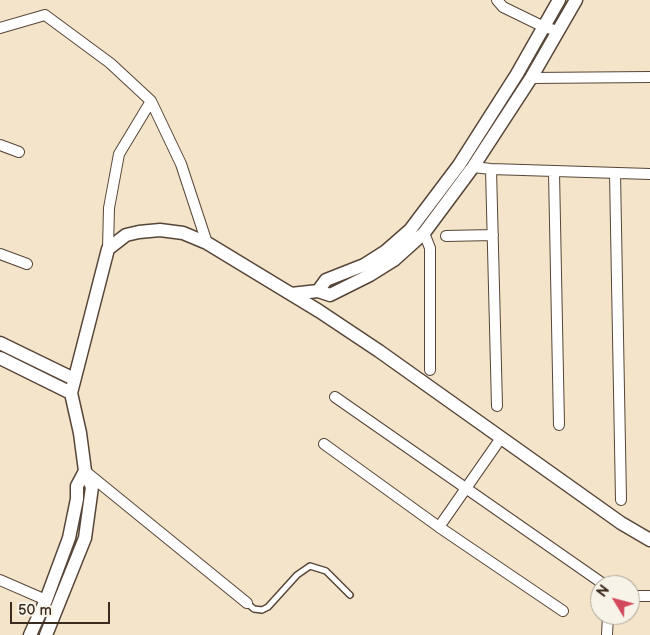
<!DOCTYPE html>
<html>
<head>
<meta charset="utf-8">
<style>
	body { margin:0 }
	#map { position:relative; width:650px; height:635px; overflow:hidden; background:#f3e4ca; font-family:"Balsamiq Sans",sans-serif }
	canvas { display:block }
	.north { position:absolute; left:590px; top:575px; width:50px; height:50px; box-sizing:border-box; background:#f7f3e8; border:1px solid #aca397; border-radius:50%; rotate:307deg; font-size:14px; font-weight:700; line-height:20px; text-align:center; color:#3b2a1e }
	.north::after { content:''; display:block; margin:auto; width:18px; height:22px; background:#d1495b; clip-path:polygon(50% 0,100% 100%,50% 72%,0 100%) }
	.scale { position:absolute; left:10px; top:602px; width:100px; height:22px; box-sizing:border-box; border:2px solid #3b2a1e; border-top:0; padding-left:6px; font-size:15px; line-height:18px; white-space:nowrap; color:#3b2a1e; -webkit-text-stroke:4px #f7f3e8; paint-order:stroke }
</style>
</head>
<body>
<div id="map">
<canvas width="650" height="635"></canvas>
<div class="north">N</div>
<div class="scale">50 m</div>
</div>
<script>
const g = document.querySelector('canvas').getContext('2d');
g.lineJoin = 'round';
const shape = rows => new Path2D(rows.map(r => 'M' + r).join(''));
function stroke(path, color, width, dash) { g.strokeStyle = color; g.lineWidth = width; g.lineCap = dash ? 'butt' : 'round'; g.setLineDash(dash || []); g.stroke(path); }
const service = shape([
	[247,603,254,609,262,610,268,607,297,575,310,566,326,571,350,595]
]);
const minor = shape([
	[497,0,503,7,544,27,558,31],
	[0,28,45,15,110,63,151,101,181,164,207,243],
	[531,78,650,77],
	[0,145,19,152],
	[473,167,491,169,650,174],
	[491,169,497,406],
	[554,172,559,425],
	[615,173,621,500],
	[424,233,430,248,430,370],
	[446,236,493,235],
	[108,249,109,208,119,154,151,101],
	[0,254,27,264],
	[335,397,602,583],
	[324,444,439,527,563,611],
	[86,472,247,603],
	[439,527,501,438],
	[0,580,46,600],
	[630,596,650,596],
	[607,635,608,615]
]);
const tertiary = shape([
	[318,291,326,280,364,265,386,251,410,230,459,165,517,74,559,0],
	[291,294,318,291,330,295,370,275,394,260,424,233,473,167,531,78,576,0],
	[0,343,74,379],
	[0,358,71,393],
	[30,635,46,600,69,538,77,499,77,486,85,471],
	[46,635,85,538,92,487,85,471,80,433,71,393,108,249,126,235,139,232,160,230,183,233,207,243,319,311,379,351,621,523,650,540]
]);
stroke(service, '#574638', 8);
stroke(minor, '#574638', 12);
stroke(tertiary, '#574638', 15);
stroke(service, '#fff', 5);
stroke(minor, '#fff', 10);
stroke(tertiary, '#fff', 12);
</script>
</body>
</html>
